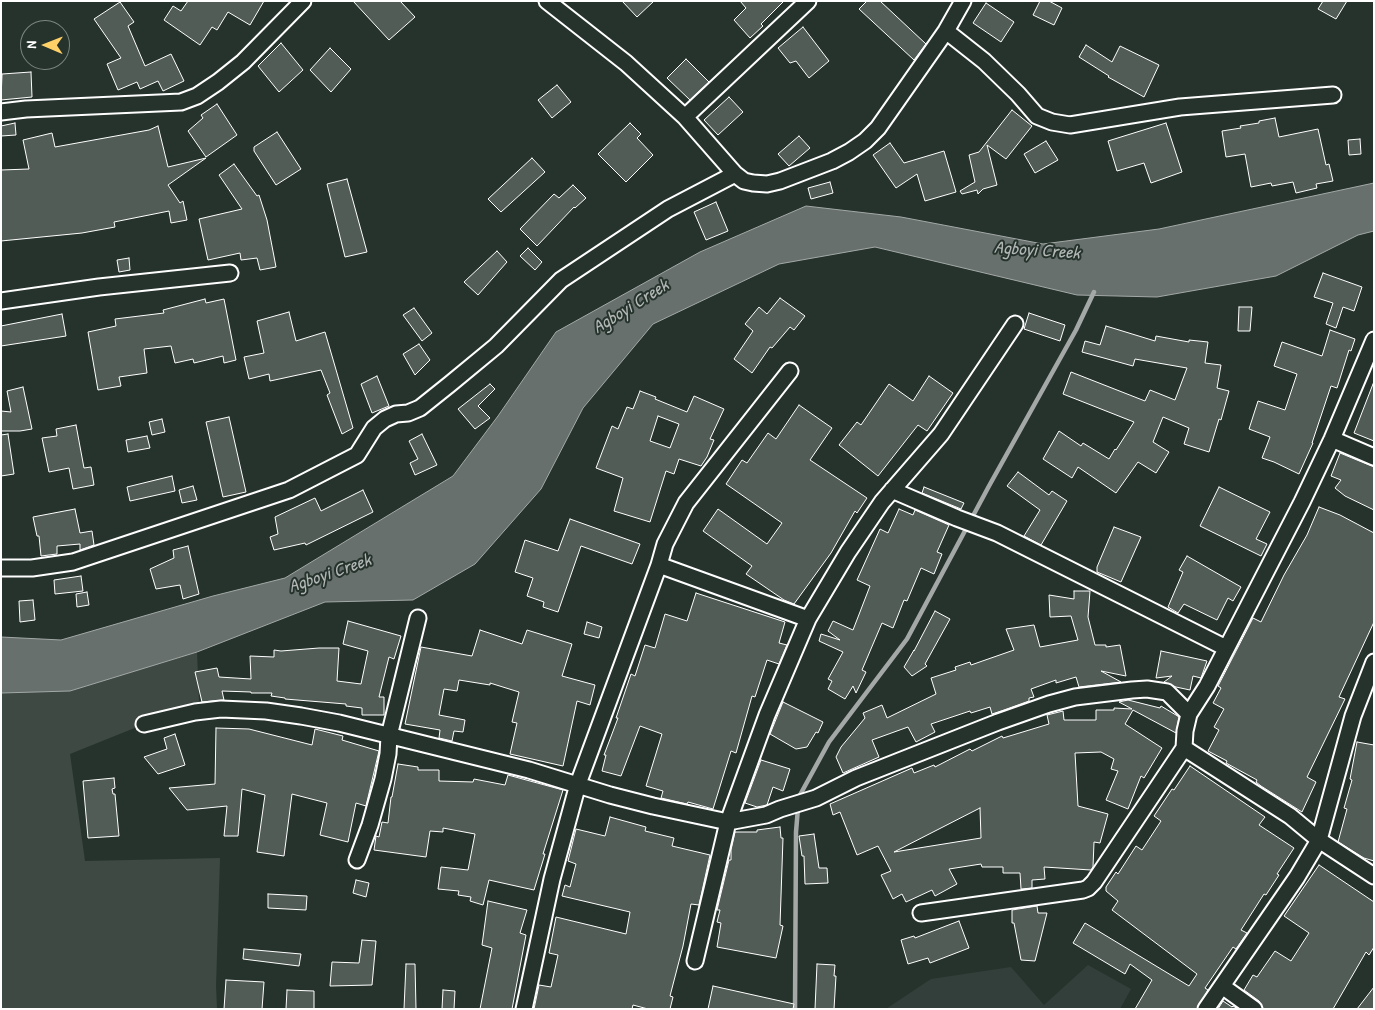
<!DOCTYPE html>
<html>
<head>
<meta charset="utf-8">
<style>
	body { margin:0 }
	#map { position:relative; width:1375px; height:1010px; overflow:hidden; background:#26332d; font-family:"Patrick Hand",sans-serif }
	canvas { display:block }
	.frame { position:absolute; inset:0; border:2px solid #fff; pointer-events:none }
	.north { position:absolute; left:20px; top:20px; width:50px; height:50px; box-sizing:border-box; background:#26332d; border:1px solid #7d8581; border-radius:50%; rotate:271deg; font-size:14px; font-weight:700; line-height:20px; text-align:center; color:#fff }
	.north::after { content:''; display:block; margin:auto; width:18px; height:22px; background:#ffd166; clip-path:polygon(50% 0,100% 100%,50% 72%,0 100%) }
</style>
</head>
<body>
<div id="map">
<canvas width="1375" height="1010"></canvas>
<div class="frame"></div>
<div class="north">N</div>
</div>
<script>
const g = document.querySelector('canvas').getContext('2d');
g.lineJoin = 'round';
function fill(path, color) { g.fillStyle = color; g.fill(path, 'evenodd'); }
const shape = rows => new Path2D(rows.map(r => 'M' + r).join(''));
function stroke(path, color, width, dash) { g.strokeStyle = color; g.lineWidth = width; g.lineCap = dash ? 'butt' : 'round'; g.setLineDash(dash || []); g.stroke(path); }
function label(font, color, halo, rows, align = 'center') {
  g.font = font + ' "Patrick Hand",sans-serif'; g.lineWidth = 4; g.setLineDash([]); g.textBaseline = 'middle'; g.strokeStyle = halo; g.fillStyle = color; for (const [text, x, y, turn = 0] of rows) {
    g.save(); g.translate(x, y); g.rotate((+turn || 0) * Math.PI / 180); g.textAlign = isNaN(turn) ? turn : align; if (halo) g.strokeText(text, 0, 0); g.fillText(text, 0, 0); g.restore();
  }
}
fill(shape([
	[1088,965,1131,989,1120,1009,886,1009,931,979,1011,967,1044,1005]
]), '#333f3a');
fill(shape([
	[197,652,199,702,70,754,85,861,220,858,216,986,217,1009,1,1009,1,693,70,691]
]), '#3e4944');
const water = shape([
	[1374,183,1374,231,1358,235,1276,276,1157,297,1077,295,875,247,779,264,653,324,583,408,541,489,475,564,413,600,325,602,197,652,70,691,1,693,1,637,61,640,213,596,285,578,453,476,498,416,556,332,700,252,806,206,901,217,1043,244,1159,229,1374,183]
]);
fill(water, '#67706c');
stroke(water, '#a4a9a7', 1);
stroke(shape([
	[799,800,800,795,829,742,907,639,989,486,1076,330,1094,292],
	[795,1009,796,832,798,808]
]), '#a4a9a7', 4.5);
const building = shape([
	[188,1,264,1,250,25,228,12,217,30,212,27,200,45,164,20,173,6,181,11,188,1],
	[353,1,400,1,415,17,389,40,353,1],
	[622,1,654,1,637,17,622,1],
	[740,1,784,1,761,24,763,26,750,38,734,20,746,8,740,1],
	[867,1,880,1,926,44,914,60,859,9,867,1],
	[1040,1,1049,1,1062,8,1054,25,1033,15,1040,1],
	[1323,1,1347,1,1336,19,1318,9,1323,1],
	[120,2,134,22,128,26,145,66,171,54,184,81,163,91,158,81,140,89,137,82,118,90,107,64,121,58,94,19,120,2],
	[986,3,1014,22,1001,42,973,23,986,3],
	[803,27,829,61,809,78,796,61,790,63,778,48,803,27],
	[281,43,303,70,279,92,258,66,281,43],
	[1086,45,1112,62,1120,46,1159,65,1144,97,1108,77,1109,76,1079,57,1086,45],
	[330,48,351,69,331,92,310,70,330,48],
	[686,59,709,82,690,100,667,78,686,59],
	[31,72,32,97,1,100,2,74,31,72],
	[557,85,571,102,552,118,538,100,557,85],
	[729,97,743,112,718,135,704,120,729,97],
	[217,104,237,135,206,157,188,131,203,118,201,115,217,104],
	[1012,110,1032,126,1006,159,987,145,997,185,983,189,978,194,977,190,962,194,960,191,975,182,969,155,979,152,1012,110],
	[1275,118,1279,137,1318,129,1326,165,1329,164,1333,181,1316,184,1317,188,1296,193,1293,182,1272,186,1271,183,1251,187,1245,154,1226,157,1222,131,1241,128,1240,126,1259,123,1259,121,1275,118],
	[15,123,16,135,1,136,1,126,15,123],
	[630,123,641,134,637,138,653,155,626,182,598,154,630,123],
	[1166,123,1182,172,1151,183,1144,163,1117,171,1108,141,1166,123],
	[158,126,168,167,206,158,168,185,180,203,183,201,187,220,171,223,169,211,114,222,115,227,82,233,1,241,1,170,29,169,23,140,52,133,55,147,149,130,158,126],
	[277,132,301,169,276,185,254,151,254,147,277,132],
	[799,136,810,148,789,166,778,154,799,136],
	[1360,139,1361,154,1349,155,1348,140,1360,139],
	[1046,141,1058,160,1035,173,1024,154,1046,141],
	[890,143,904,163,944,151,956,192,925,201,917,174,896,188,873,155,890,143],
	[532,158,545,172,501,212,488,199,532,158],
	[234,164,257,196,259,195,267,220,276,267,260,270,257,258,241,260,240,253,208,260,199,219,242,209,219,175,234,164],
	[347,179,367,252,345,257,327,184,347,179],
	[830,182,833,193,811,199,808,188,830,182],
	[573,185,586,198,575,208,574,207,537,246,520,229,554,194,559,198,573,185],
	[716,202,728,231,706,240,694,212,716,202],
	[528,248,542,262,535,270,520,256,528,248],
	[497,251,507,262,478,295,464,282,497,251],
	[129,258,130,270,119,272,117,260,129,258],
	[1323,273,1362,287,1354,311,1343,307,1336,328,1326,324,1333,303,1314,297,1323,273],
	[780,298,805,316,794,330,790,327,772,348,770,347,752,373,734,359,753,331,745,324,759,307,767,314,780,298],
	[205,299,206,303,224,299,236,360,224,363,223,356,194,363,193,359,175,363,171,346,144,349,147,373,119,377,121,386,98,390,88,332,116,326,115,319,164,313,163,310,205,299],
	[1239,307,1252,307,1250,331,1238,331,1239,307],
	[414,308,432,333,422,341,403,315,414,308],
	[289,312,296,341,325,332,353,428,342,434,327,395,330,393,321,370,270,381,269,374,249,379,244,357,264,353,257,321,289,312],
	[1029,313,1065,325,1060,341,1024,329,1029,313],
	[62,314,66,336,1,346,1,326,62,314],
	[1106,326,1155,341,1156,336,1189,342,1189,340,1208,342,1205,363,1221,365,1217,388,1229,391,1221,420,1219,419,1209,452,1184,444,1189,428,1163,417,1153,442,1169,452,1156,473,1138,462,1116,493,1078,467,1072,478,1043,459,1059,431,1081,446,1083,443,1109,459,1115,449,1116,450,1134,422,1063,394,1071,372,1145,401,1150,390,1175,400,1187,368,1135,359,1133,366,1082,352,1085,341,1100,345,1106,326],
	[1330,330,1355,339,1351,351,1349,350,1337,388,1331,386,1312,443,1313,443,1299,474,1274,462,1262,458,1270,437,1249,429,1258,401,1285,410,1297,374,1274,366,1282,342,1322,356,1330,330],
	[419,344,430,360,415,375,403,354,419,344],
	[377,376,389,406,372,413,361,384,377,376],
	[929,376,953,393,927,431,918,425,878,476,839,445,857,422,861,425,889,384,913,401,929,376],
	[490,384,495,389,478,406,490,418,475,429,458,409,490,384],
	[1373,384,1374,384,1374,441,1354,433,1373,384],
	[23,387,32,429,20,431,1,431,1,411,11,412,7,391,23,387],
	[640,391,656,397,655,399,687,412,694,396,724,409,710,439,714,440,707,457,701,466,679,459,674,474,666,471,650,522,614,511,623,478,596,468,612,426,618,429,627,407,633,409,640,391],
	[658,416,679,424,670,448,650,441,658,416],
	[799,405,832,428,810,460,867,498,857,513,855,511,831,553,794,604,784,600,746,574,752,566,703,531,718,509,767,544,782,523,726,484,742,460,747,463,768,433,776,439,799,405],
	[229,417,246,492,223,497,206,422,229,417],
	[162,419,165,432,152,435,149,422,162,419],
	[76,425,84,468,91,467,94,485,73,489,69,468,49,472,42,438,57,436,56,429,76,425],
	[8,434,14,474,1,476,1,435,8,434],
	[422,434,437,465,415,475,410,463,418,459,409,441,422,434],
	[147,436,150,448,128,452,126,440,147,436],
	[1340,453,1374,467,1374,510,1345,496,1335,488,1341,480,1331,476,1340,453],
	[1018,472,1049,495,1052,491,1067,501,1041,545,1024,536,1040,510,1007,486,1018,472],
	[172,476,175,491,130,501,127,487,172,476],
	[193,486,197,500,182,503,179,490,193,486],
	[924,487,964,503,961,509,922,493,924,487],
	[1219,487,1270,512,1256,539,1267,544,1261,556,1200,526,1219,487],
	[363,490,373,512,306,545,305,543,274,550,270,537,278,534,275,517,315,498,321,511,363,490],
	[1319,507,1340,515,1374,533,1374,622,1339,697,1345,699,1307,777,1316,782,1302,812,1261,786,1256,782,1257,780,1226,763,1227,761,1208,751,1219,730,1214,727,1224,709,1213,703,1221,688,1218,686,1253,618,1261,622,1284,575,1307,535,1319,507],
	[75,509,80,533,92,531,94,545,80,550,80,544,57,546,57,554,41,556,39,536,37,536,33,517,75,509],
	[899,509,913,515,915,510,949,525,937,552,942,554,934,574,921,568,907,601,904,600,893,628,882,623,862,670,866,672,856,693,853,686,845,699,828,689,832,681,828,679,843,652,819,641,821,634,840,640,828,631,833,621,853,630,870,586,857,580,880,529,888,533,899,509],
	[570,519,640,544,632,564,581,546,558,612,543,607,544,602,527,596,533,578,515,572,525,540,558,551,570,519],
	[1114,527,1141,537,1121,582,1097,572,1097,567,1114,527],
	[188,546,199,594,183,599,180,585,156,589,150,569,174,558,173,550,188,546],
	[1187,556,1241,587,1233,601,1228,598,1217,620,1184,604,1178,613,1168,607,1183,572,1179,570,1187,556],
	[81,576,83,591,55,594,54,580,81,576],
	[1074,591,1090,591,1088,617,1095,645,1106,645,1106,647,1120,645,1126,676,1101,671,1121,682,1079,687,1076,677,1056,683,1056,680,1031,689,1034,697,1029,698,1029,701,1004,710,992,714,990,707,971,713,970,711,931,724,935,732,916,742,908,727,872,740,879,757,843,773,836,757,841,747,865,718,863,713,882,705,887,718,936,694,931,678,956,670,955,667,970,662,971,665,1014,650,1006,629,1034,625,1040,647,1078,640,1071,616,1050,617,1049,595,1074,599,1074,591],
	[87,592,89,605,77,607,76,594,87,592],
	[696,593,785,622,779,643,787,645,779,664,767,660,755,697,752,696,736,753,731,751,713,809,688,802,687,804,661,798,663,791,646,786,662,734,640,726,621,776,602,771,606,755,604,755,618,718,616,718,631,674,635,676,645,645,655,648,665,614,687,621,696,593],
	[33,600,35,620,20,622,19,601,33,600],
	[935,611,950,619,925,664,927,666,912,676,904,667,914,650,914,651,935,611],
	[348,621,401,636,394,659,389,657,379,697,384,697,384,715,362,715,362,708,346,706,346,704,285,699,285,698,271,696,272,693,251,693,251,692,222,691,224,700,202,702,195,672,217,668,219,677,251,679,250,656,274,657,274,650,281,651,319,648,339,648,337,681,361,684,368,651,343,644,348,621],
	[587,622,602,627,599,638,584,634,587,622],
	[480,630,522,644,527,630,572,644,562,676,595,685,590,705,577,701,563,766,510,754,517,723,512,722,519,692,490,683,490,685,459,680,457,691,444,689,439,715,465,720,463,732,454,731,452,741,439,738,440,730,405,724,421,647,472,656,480,630],
	[1161,651,1207,661,1201,678,1193,676,1190,690,1176,687,1164,682,1172,676,1156,678,1161,651],
	[1128,700,1160,708,1161,706,1176,715,1179,717,1176,733,1133,710,1125,724,1162,748,1144,778,1141,776,1128,809,1106,800,1118,771,1111,769,1114,759,1101,752,1075,753,1078,806,1108,814,1100,843,1094,842,1093,867,1091,870,1044,867,1045,879,1032,880,1032,888,1021,889,1020,873,1003,873,1003,867,982,867,981,864,949,869,957,884,935,896,932,890,906,902,902,894,893,899,881,875,891,871,878,846,857,855,840,812,833,815,830,804,912,768,914,773,934,765,935,767,970,749,972,751,1002,736,1003,738,1049,724,1047,715,1063,711,1064,720,1096,720,1096,710,1114,710,1114,708,1132,709,1119,702,1128,700],
	[980,808,981,838,894,852,980,808],
	[783,702,823,722,818,733,816,732,807,747,796,749,770,734,783,702],
	[216,728,249,729,312,745,315,729,343,736,342,740,379,751,366,806,356,803,348,842,320,835,327,803,292,794,284,856,257,852,265,795,242,789,238,836,224,836,227,806,187,810,169,788,215,784,216,728],
	[175,734,185,765,158,774,144,757,167,749,164,738,175,734],
	[1357,742,1374,745,1374,861,1364,858,1338,842,1347,809,1344,808,1352,780,1350,779,1357,742],
	[761,760,790,769,783,791,773,787,767,805,757,807,745,803,761,760],
	[398,764,418,767,418,770,439,770,439,781,473,782,474,779,505,785,508,775,563,790,543,854,545,854,534,890,489,880,483,905,470,901,471,897,458,895,459,891,438,889,441,867,468,870,475,834,443,828,443,832,430,831,426,857,374,850,376,836,379,837,382,822,388,823,391,797,392,797,398,764],
	[1190,766,1265,817,1259,825,1294,848,1277,874,1279,875,1266,895,1264,894,1241,930,1247,933,1236,949,1233,947,1205,988,1208,990,1197,1009,1135,1009,1152,980,1130,964,1125,974,1073,943,1085,923,1189,986,1197,974,1112,910,1118,901,1106,891,1106,887,1116,872,1118,874,1136,846,1142,850,1161,821,1154,816,1172,789,1174,790,1190,766],
	[114,778,115,788,112,789,113,794,115,794,119,836,88,838,83,781,114,778],
	[610,817,646,827,645,831,674,838,672,846,710,855,699,905,691,904,683,946,670,996,673,997,670,1009,648,1009,633,1005,632,1009,534,1009,539,985,551,987,558,955,549,953,556,917,626,934,630,912,562,896,565,885,570,887,576,864,568,861,576,829,605,836,610,817],
	[780,827,781,838,783,838,780,925,783,926,776,958,717,947,721,923,717,922,720,910,717,910,729,860,731,860,731,850,735,832,757,832,757,830,780,827],
	[814,834,819,868,827,868,828,883,805,884,804,856,802,856,799,836,814,834],
	[1319,865,1374,902,1374,947,1369,955,1366,952,1333,1009,1263,1009,1259,1001,1244,990,1253,975,1257,977,1275,951,1291,961,1309,933,1284,916,1319,865],
	[356,880,369,883,366,897,353,893,356,880],
	[268,894,307,896,306,910,268,908,268,894],
	[488,901,527,910,520,933,526,935,512,1009,480,1009,492,948,482,945,488,901],
	[1037,906,1038,913,1047,913,1035,961,1021,960,1014,923,1012,923,1012,910,1037,906],
	[959,921,969,948,930,963,928,958,908,964,901,940,914,936,915,938,959,921],
	[362,940,376,941,372,985,330,986,332,962,359,963,362,940],
	[244,949,301,954,299,966,243,959,244,949],
	[406,964,415,964,416,1009,404,1009,406,964],
	[817,964,835,965,834,976,836,976,834,1009,815,1009,817,964],
	[226,980,264,982,262,1009,224,1009,226,980],
	[713,986,794,1004,793,1009,708,1009,713,986],
	[1374,987,1374,1009,1357,1009,1374,987],
	[287,990,314,991,314,1009,286,1009,287,990],
	[443,990,455,991,454,1009,442,1009,443,990],
	[1223,1001,1232,1007,1233,1006,1238,1009,1218,1009,1223,1001]
]);
fill(building, '#515c57');
stroke(building, '#fff', 1);
const minor = shape([
	[547,1,626,63,685,117,735,174],
	[946,31,984,61,1018,94,1037,116,1052,122,1070,125,1180,107,1333,95],
	[1,112,26,109,181,102,197,96,218,82,243,62,303,1],
	[685,117,808,1],
	[1,301,99,287,230,273],
	[1332,439,1374,457],
	[892,490,957,518,997,533,1226,648],
	[659,565,808,619],
	[1,568,32,568,73,562,289,490,357,455,374,428,385,419,396,414,408,413,420,408,450,384,496,346,561,280,668,209,735,174,744,181,753,183,767,184,780,181,832,161,849,152,865,141,878,128,946,31,963,1],
	[144,724,195,712,221,709,266,711,301,716,339,723,529,770,610,795,653,806,728,822,766,815,780,809,816,798,856,778,998,722,1049,704,1075,697,1132,690,1147,689,1167,692,1189,714],
	[1184,748,1290,816,1319,840,1374,876],
	[357,860,370,825,383,779,388,754,389,736,418,618],
	[921,913,1083,890,1088,888,1094,882,1184,748,1185,731,1189,714,1207,686,1302,502,1332,439,1374,340],
	[695,961,728,822,767,715,808,619,848,552,882,502,941,434,1015,324],
	[1222,986,1254,1009],
	[524,1009,552,879,578,784,659,565,665,544,686,503,790,371],
	[1206,1009,1297,877,1319,840,1353,716,1374,662]
]);
stroke(minor, '#fff', 19);
stroke(minor, '#26332d', 15);
label('italic 18px', '#b3b8b6', '#26332d', [
	["Agboyi Creek",1037,251,4],
	["Agboyi Creek",631,307,-32],
	["Agboyi Creek",330,574,-19]
]);
</script>
</body>
</html>
